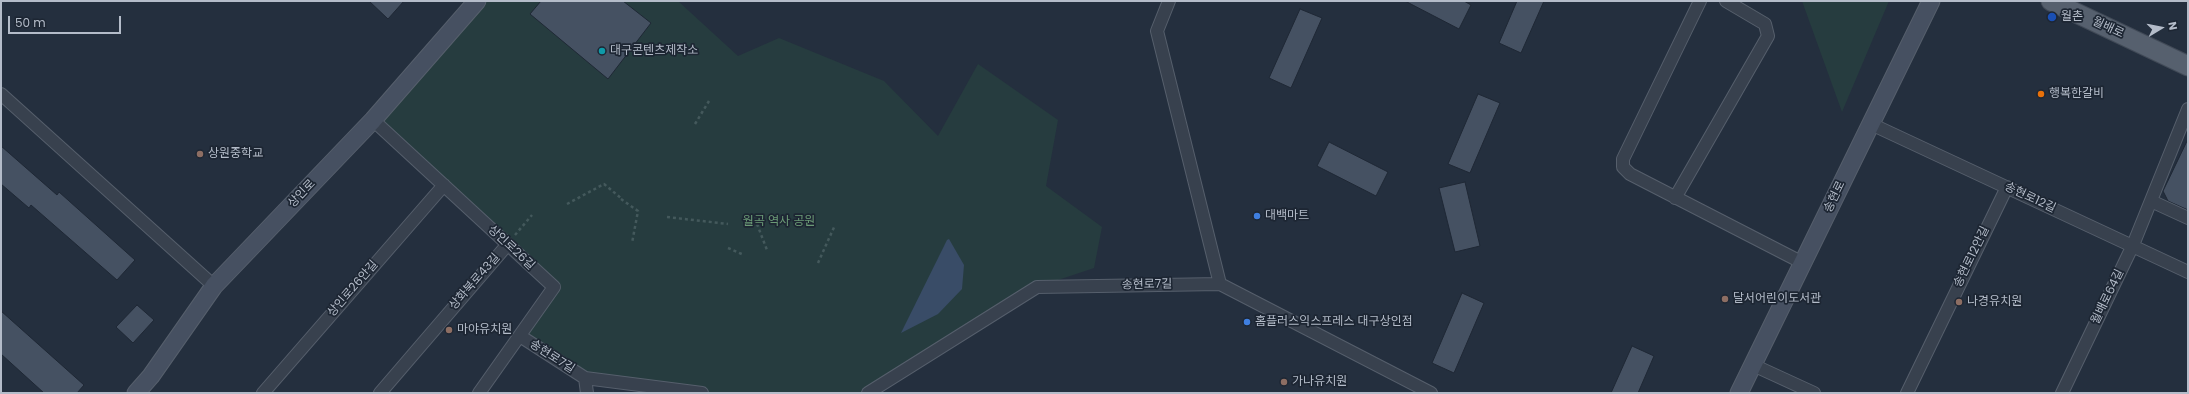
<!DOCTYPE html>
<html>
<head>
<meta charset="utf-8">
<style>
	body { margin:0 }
	#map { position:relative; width:2189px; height:394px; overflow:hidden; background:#242f3e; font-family:Poppins,sans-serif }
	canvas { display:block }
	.frame { position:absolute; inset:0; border:2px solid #b4bcc9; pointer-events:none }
	.north { position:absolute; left:2141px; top:8px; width:40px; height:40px; -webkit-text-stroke:3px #1d2633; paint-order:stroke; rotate:80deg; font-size:11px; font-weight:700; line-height:16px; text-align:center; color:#b4bcc9 }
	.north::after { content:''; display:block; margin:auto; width:14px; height:18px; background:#b4bcc9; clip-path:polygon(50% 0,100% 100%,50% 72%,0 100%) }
	.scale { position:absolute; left:8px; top:16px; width:113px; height:18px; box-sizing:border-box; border:2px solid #b4bcc9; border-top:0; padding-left:5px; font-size:12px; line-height:14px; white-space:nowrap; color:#b4bcc9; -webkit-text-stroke:3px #1d2633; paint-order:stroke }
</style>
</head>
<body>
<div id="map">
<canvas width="2189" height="394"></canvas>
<div class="frame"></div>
<div class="north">N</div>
<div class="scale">50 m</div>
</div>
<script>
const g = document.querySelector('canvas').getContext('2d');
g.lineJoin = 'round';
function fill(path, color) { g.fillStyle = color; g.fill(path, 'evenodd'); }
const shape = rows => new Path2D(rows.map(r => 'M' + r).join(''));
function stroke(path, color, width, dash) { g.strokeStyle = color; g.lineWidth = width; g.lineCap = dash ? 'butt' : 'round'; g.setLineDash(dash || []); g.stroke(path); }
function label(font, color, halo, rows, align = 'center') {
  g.font = font + ' Poppins,"Noto Sans KR",sans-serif'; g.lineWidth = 3.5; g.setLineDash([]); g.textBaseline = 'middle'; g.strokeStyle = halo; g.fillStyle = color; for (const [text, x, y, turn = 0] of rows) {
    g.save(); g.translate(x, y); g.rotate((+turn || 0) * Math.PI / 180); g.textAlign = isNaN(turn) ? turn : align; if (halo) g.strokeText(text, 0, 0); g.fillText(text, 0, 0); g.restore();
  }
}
fill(shape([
	[481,1,678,1,738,56,779,38,884,81,938,136,978,64,1058,120,1046,186,1102,227,1094,268,1037,287,868,393,702,393,585,378,520,336,554,287,373,120],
	[1802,1,1889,1,1842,112]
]), '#263c3f');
fill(shape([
	[949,239,964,265,962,289,938,314,901,333,947,240]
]), '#394c67');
const building = shape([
	[369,1,404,1,388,19,369,1],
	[541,1,623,1,651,23,608,79,530,14,541,1],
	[1405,1,1464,1,1471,5,1459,29,1405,1],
	[1517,1,1544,1,1521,53,1499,43,1517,1],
	[1300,9,1322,18,1291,88,1269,78,1300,9],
	[1478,94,1500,103,1470,173,1448,164,1478,94],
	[2188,139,2188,210,2168,201,2163,191,2188,139],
	[1329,142,1388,172,1376,196,1317,166,1329,142],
	[1,146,57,195,59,192,135,260,117,280,31,205,29,208,1,184,1,146],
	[1465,182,1480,246,1455,252,1439,188,1465,182],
	[1462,293,1484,303,1454,373,1432,363,1462,293],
	[137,305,154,320,133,343,116,327,137,305],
	[1,311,84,385,77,393,44,393,1,354,1,311],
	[1632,346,1654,356,1638,393,1611,393,1632,346]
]);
fill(building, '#455162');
stroke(building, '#1f2835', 1);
const street = shape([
	[1169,1,1157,31,1220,284],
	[1700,1,1623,159,1623,167,1630,174,1803,263],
	[1,94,214,286],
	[373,120,554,287,479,393],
	[1871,124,2188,272],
	[1675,198,1768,36,1765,24,1726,1],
	[2151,201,2188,218],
	[520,336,585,378,702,393],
	[1753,365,1814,393],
	[585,378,587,393],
	[263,393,444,185],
	[380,393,508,244],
	[868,393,1037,287,1220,284,1431,393],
	[1907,393,2007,187],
	[2062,393,2133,245,2188,109]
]);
const secondary = shape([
	[136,393,151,376,214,286,373,120,477,1],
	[1739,393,1931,1]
]);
const primary = shape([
	[2051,1,2188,66]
]);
stroke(street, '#565f6c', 14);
stroke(secondary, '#565f6c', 19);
stroke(primary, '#414a57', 21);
stroke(shape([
	[695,124,709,101],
	[621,199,638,211,632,243],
	[567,204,604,184,622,199],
	[667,217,728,224],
	[757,224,767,250],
	[515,235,532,215],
	[728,248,744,255],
	[818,263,835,225]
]), '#44595c', 2.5, [3, 3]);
stroke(street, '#38414e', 12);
stroke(secondary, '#465061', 17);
stroke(primary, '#56606e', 19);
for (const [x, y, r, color] of [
	[2052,17,5,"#1a4fb4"],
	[602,51,4,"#0f9aa8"],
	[2041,94,4,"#e8710a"],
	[200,154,4,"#8d6e63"],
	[1257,216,4,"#3f7fe0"],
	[1725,299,4,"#8d6e63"],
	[1959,302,4,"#8d6e63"],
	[1247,322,4,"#3f7fe0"],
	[449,330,4,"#8d6e63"],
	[1284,382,4,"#8d6e63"]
]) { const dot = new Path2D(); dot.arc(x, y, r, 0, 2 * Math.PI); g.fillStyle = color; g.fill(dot); stroke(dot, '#1d2633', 1.5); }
label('12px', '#b4bcc9', '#1d2633', [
	["월촌",2061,17],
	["대구콘텐츠제작소",610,51],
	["행복한갈비",2049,94],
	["상원중학교",208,154],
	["대백마트",1265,216],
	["달서어린이도서관",1733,299],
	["나경유치원",1967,302],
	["홈플러스익스프레스 대구상인점",1255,322],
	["마야유치원",457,330],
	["가나유치원",1292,382]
], 'left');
label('12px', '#b4bcc9', '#1d2633', [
	["월배로",2108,28,25],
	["상인로",302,194,-46],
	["송현로",1835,197,-64],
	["송현로12길",2030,198,25],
	["상인로26길",511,248,43],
	["송현로12안길",1972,257,-64],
	["상화북로43길",475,282,-49],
	["송현로7길",1147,285,-1],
	["상인로26안길",353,289,-49],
	["월배로64길",2108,297,-64],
	["송현로7길",552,357,33]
]);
label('12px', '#6b9a76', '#1d2633', [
	["월곡 역사 공원",779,222]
]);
</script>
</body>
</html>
